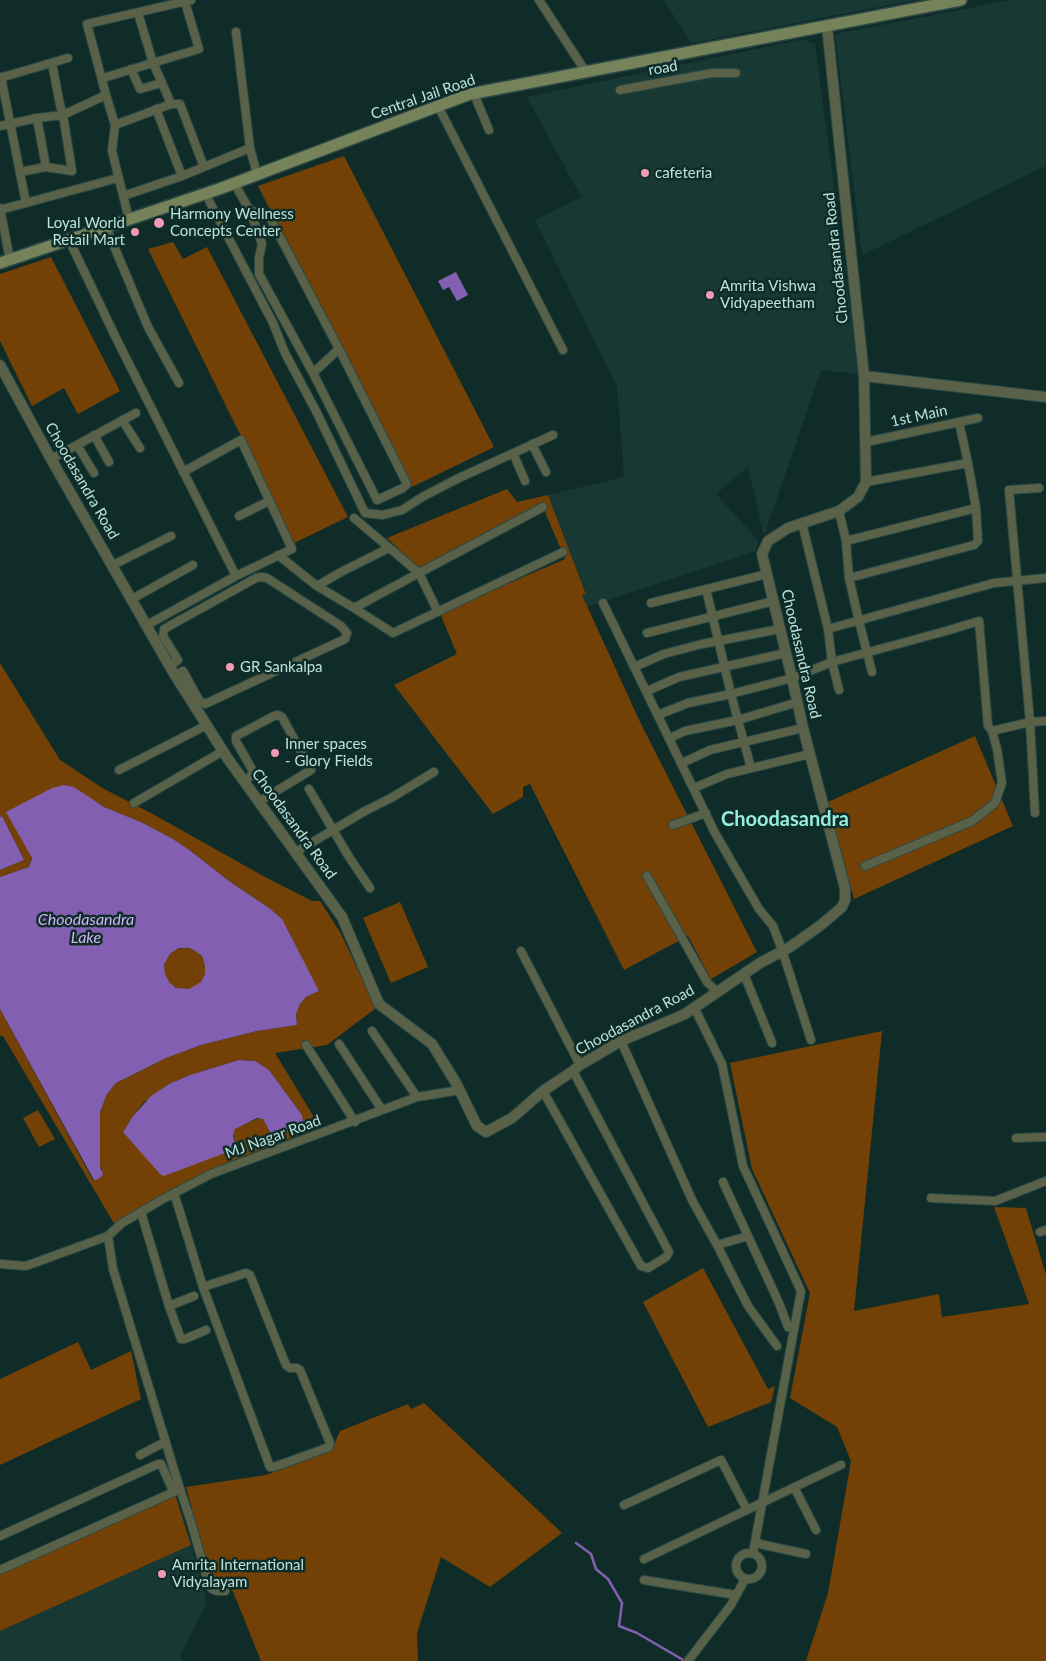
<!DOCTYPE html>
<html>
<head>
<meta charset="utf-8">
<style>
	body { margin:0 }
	canvas { display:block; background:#0f2c28 }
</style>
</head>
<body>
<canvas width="1046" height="1661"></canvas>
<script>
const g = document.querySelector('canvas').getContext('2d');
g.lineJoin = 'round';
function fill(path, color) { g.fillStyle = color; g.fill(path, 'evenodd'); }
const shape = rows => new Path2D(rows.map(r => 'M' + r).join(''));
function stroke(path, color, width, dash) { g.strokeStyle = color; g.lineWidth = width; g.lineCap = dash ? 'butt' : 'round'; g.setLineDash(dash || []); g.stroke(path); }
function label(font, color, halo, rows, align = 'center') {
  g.font = font + ' Lato,sans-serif'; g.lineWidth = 5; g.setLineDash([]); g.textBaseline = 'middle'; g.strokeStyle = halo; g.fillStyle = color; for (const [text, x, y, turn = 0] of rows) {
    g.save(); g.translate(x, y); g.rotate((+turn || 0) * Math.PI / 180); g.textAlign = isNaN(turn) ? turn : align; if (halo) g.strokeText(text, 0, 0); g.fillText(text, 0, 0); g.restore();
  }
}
fill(shape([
	[664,0,915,0,691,43],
	[1011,0,1046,0,1046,166,862,255,835,34],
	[804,39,815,44,859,374,821,370,764,536,748,467,716,494,758,540,756,551,587,607,582,595,586,593,548,495,624,477,617,386,535,220,581,197,527,97],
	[191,1545,207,1603,180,1655,182,1661,0,1661,0,1631]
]), '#173833');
fill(shape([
	[344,156,494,447,412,487,258,186],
	[173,242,183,259,207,247,348,517,294,543,148,249],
	[51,257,120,391,78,414,64,388,32,406,0,341,0,274],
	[507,489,517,502,548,495,586,594,582,595,640,722,757,952,711,979,688,936,624,970,530,784,523,787,523,797,493,814,394,685,457,654,440,613,565,559,543,507,421,570,387,538],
	[0,663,60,760,104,789,151,813,265,877,312,901,320,901,340,932,376,1008,327,1045,275,1053,320,1127,237,1159,165,1193,115,1225,3,1036,0,1036,0,1009,93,1180,96,1180,102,1169,100,1167,100,1112,107,1094,116,1083,166,1058,201,1045,257,1031,297,1025,296,1014,300,1004,306,997,319,991,269,908,229,881,188,849,173,839,141,822,104,807,69,786,64,785,32,856,29,867,0,877,0,870,24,860,2,816,0,817],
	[239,1060,255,1061,269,1070,302,1115,270,1132,263,1119,260,1118,236,1127,233,1133,236,1146,233,1150,123,1132,133,1116,144,1102,169,1084,190,1075],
	[975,736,1013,826,854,899,828,802],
	[400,902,428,967,391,983,363,918],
	'164 969a21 21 0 1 1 42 0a21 21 0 1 1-42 0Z',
	[882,1031,854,1311,939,1294,942,1317,1029,1304,994,1207,1026,1208,1046,1275,1046,1661,806,1661,828,1593,851,1461,837,1427,790,1398,810,1293,752,1169,730,1063],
	[38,1110,55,1139,39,1147,23,1118],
	[703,1268,768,1389,775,1386,771,1402,708,1427,643,1302],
	[78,1342,91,1370,131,1351,141,1399,0,1465,0,1379],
	[424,1403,562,1533,490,1587,441,1557,417,1633,418,1661,261,1661,230,1584,213,1586,186,1487,266,1475,331,1451,340,1431,408,1404,411,1409],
	[175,1494,191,1545,0,1631,0,1573]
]), '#734105');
fill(shape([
	[456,272,468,295,457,301,449,287,443,290,438,281],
	[64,785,74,787,104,807,141,822,173,839,188,849,229,881,269,908,282,919,319,991,306,997,300,1004,296,1014,297,1025,257,1031,201,1045,166,1058,116,1083,107,1094,100,1112,100,1167,103,1174,100,1178,96,1180,94,1180,0,1009,0,877,29,867,32,858,6,812,52,788],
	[179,948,189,948,194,950,202,956,205,965,205,974,201,982,189,989,176,988,169,982,165,974,164,965,168,957,171,953],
	[2,816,24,860,0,870,0,817],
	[239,1060,255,1061,269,1070,302,1115,303,1121,301,1128,276,1135,270,1132,263,1119,257,1118,235,1129,233,1136,236,1146,233,1150,164,1176,160,1174,123,1132,133,1116,151,1096,169,1084,190,1075]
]), '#825fb1');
stroke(shape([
	[576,1543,591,1554,596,1569,608,1579,622,1603,619,1626,637,1633,685,1661]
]), '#825fb1', 2.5);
const minor = shape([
	[539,0,586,72],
	[236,32,250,148,257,174],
	[131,69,140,89,162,83,153,63,138,13],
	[1,77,26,203],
	[0,78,68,58],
	[103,78,199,49,185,2],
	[620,90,712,73,736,73],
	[474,94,489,130],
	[106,95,115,125,112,151,129,219],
	[171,104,180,104,204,167],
	[438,106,563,350],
	[156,109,182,176],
	[37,118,46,167],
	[115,125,171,104,162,83],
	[0,126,37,118,63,115,106,95,87,24,191,0],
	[20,172,46,167,72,171,63,115,60,105,52,63],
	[234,183,250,211,258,212,269,216,339,349,407,484,403,488,377,500,313,373,259,274,259,258,262,244,250,211],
	[205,193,273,323,285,353,317,413,365,513,383,515,402,510,424,496,459,478,553,435],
	[123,196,182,176,250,148],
	[0,208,10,260],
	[0,210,118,178],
	[106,227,148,327,179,383],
	[69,240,118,342,236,576],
	[313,373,339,349],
	[122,420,140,448],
	[94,435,109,462],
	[866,442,978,418],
	[532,444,546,472],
	[77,445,94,473],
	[513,453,525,481],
	[51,459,136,413],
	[866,482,968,463],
	[839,511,846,541,849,578,859,621,872,672],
	[239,516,269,501],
	[802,523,828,629,832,662,839,690],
	[846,541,976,508],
	[278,555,317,586,354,608,419,573,354,518],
	[113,565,171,536],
	[849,578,974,545,978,541,976,508,968,463,959,422],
	[317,586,341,572,389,548],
	[706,589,731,694,751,768],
	[132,599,193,565],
	[603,603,715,833,759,909,773,926,782,950,811,1040],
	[651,603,767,574],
	[354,608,393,633,563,552],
	[438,612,419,573,543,507],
	[147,625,236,576,292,549,241,440,183,472],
	[828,629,994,583,1046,578],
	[647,633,774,601],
	[170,666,178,660,163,636,164,629,256,578,262,577,267,578,341,626,347,633,345,639,205,704,199,700,183,671,175,676],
	[634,667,664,654,702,644,780,629],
	[647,691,679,677,786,653],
	[658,715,688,703,731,694,792,678,832,662,946,631,979,621,988,726,992,731,997,749,1002,783,995,803,972,821,865,866],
	[992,731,1030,722,1046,721],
	[670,738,685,731,738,720,798,702],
	[682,763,710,750,803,728],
	[119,770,207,725],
	[245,781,254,773,236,741,236,736,274,716,278,715,282,717,311,770,260,801],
	[694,788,727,774,810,754],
	[309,789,349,857,370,888],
	[134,803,223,751],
	[1035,813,1030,722,1009,490,1039,488],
	[673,825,706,813],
	[296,852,365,811,391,798,434,772],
	[647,876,707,982,717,992],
	[521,951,580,1065],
	[744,974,772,1043],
	[694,1007,722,1064,743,1166,801,1291,753,1553],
	[372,1031,417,1097],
	[621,1041,692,1200,717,1245,748,1306,777,1346],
	[339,1044,382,1110],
	[306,1045,355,1122],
	[543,1091,641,1266,648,1268,666,1257,669,1252,573,1071],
	[1016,1138,1046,1137],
	[723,1182,779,1303,788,1327],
	[174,1193,203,1287,270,1467,274,1467,329,1447,330,1443,300,1370,297,1368,290,1368,286,1365,250,1275,246,1273,203,1287],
	[931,1198,995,1201,1046,1181],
	[141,1212,169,1306,181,1339,185,1339,206,1330],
	[1040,1232,1046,1230],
	[108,1236,113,1269,120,1292,179,1486,191,1522,209,1585,212,1589,217,1591,225,1591],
	[717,1245,748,1236],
	[0,1264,26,1266,108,1236,122,1223,163,1199,211,1174,417,1097,460,1090],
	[169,1306,194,1296],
	[140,1455,165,1442],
	[794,1487,816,1530],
	[624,1505,721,1460,747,1510],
	[0,1536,158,1464,161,1464,172,1489,179,1486],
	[755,1543,806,1554],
	'736 1566a13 13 0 1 1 26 0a13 13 0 1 1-26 0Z',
	[644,1559,841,1465],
	[0,1570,178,1490],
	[644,1580,736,1595],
	[688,1661,731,1605,745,1579]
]);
const tertiary = shape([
	[0,365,51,459,173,672,228,759,342,917,379,1004,432,1044,456,1083,477,1126,486,1132,512,1118,543,1091,573,1071,580,1065,621,1041,685,1014,760,963,790,947,821,925,842,907,845,900,845,888,803,728,792,678,762,554,768,541,788,528,839,511,858,497,866,482,864,376,827,26],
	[864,376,1046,397]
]);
const secondary = shape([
	[0,263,219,189,470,94,961,0]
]);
stroke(minor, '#2a4945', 10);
stroke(tertiary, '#2a4945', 12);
stroke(secondary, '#2a4945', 14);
stroke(minor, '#596148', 8);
stroke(tertiary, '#596148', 10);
stroke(secondary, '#75825a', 11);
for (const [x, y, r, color] of [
	[645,173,5,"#f19ab1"],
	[159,223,6,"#f19ab1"],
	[135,232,5,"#f19ab1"],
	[710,295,5,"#f19ab1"],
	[230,667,5,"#f19ab1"],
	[275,753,5,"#f19ab1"],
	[162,1574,5,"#f19ab1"]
]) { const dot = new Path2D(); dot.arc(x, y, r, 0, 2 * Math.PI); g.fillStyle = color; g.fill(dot); stroke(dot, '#0f2c28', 2); }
label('15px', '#b9e3db', '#0f2c28', [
	["road",663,68,-10],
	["Central Jail Road",423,97,-19],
	["Choodasandra Road",836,258,-96],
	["1st Main",919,416,-12],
	["Choodasandra Road",82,481,60],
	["Choodasandra Road",801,654,77],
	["Choodasandra Road",294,824,54],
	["Choodasandra Road",635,1020,-28],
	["MJ Nagar Road",273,1137,-20]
]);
label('15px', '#b9e3db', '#0f2c28', [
	["cafeteria",655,173],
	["Harmony Wellness",170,214],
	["Concepts Center",170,231],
	["Loyal World",125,223,"right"],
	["Retail Mart",125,240,"right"],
	["Amrita Vishwa",720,286],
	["Vidyapeetham",720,303],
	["GR Sankalpa",240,667],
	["Inner spaces",285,744],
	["- Glory Fields",285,761],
	["Amrita International",172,1565],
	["Vidyalayam",172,1582]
], 'left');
label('italic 16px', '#cdb3f4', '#0f2c28', [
	["Choodasandra",86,920],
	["Lake",86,938]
]);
label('bold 20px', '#94eddf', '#0f2c28', [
	["Choodasandra",785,820]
]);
</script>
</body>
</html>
